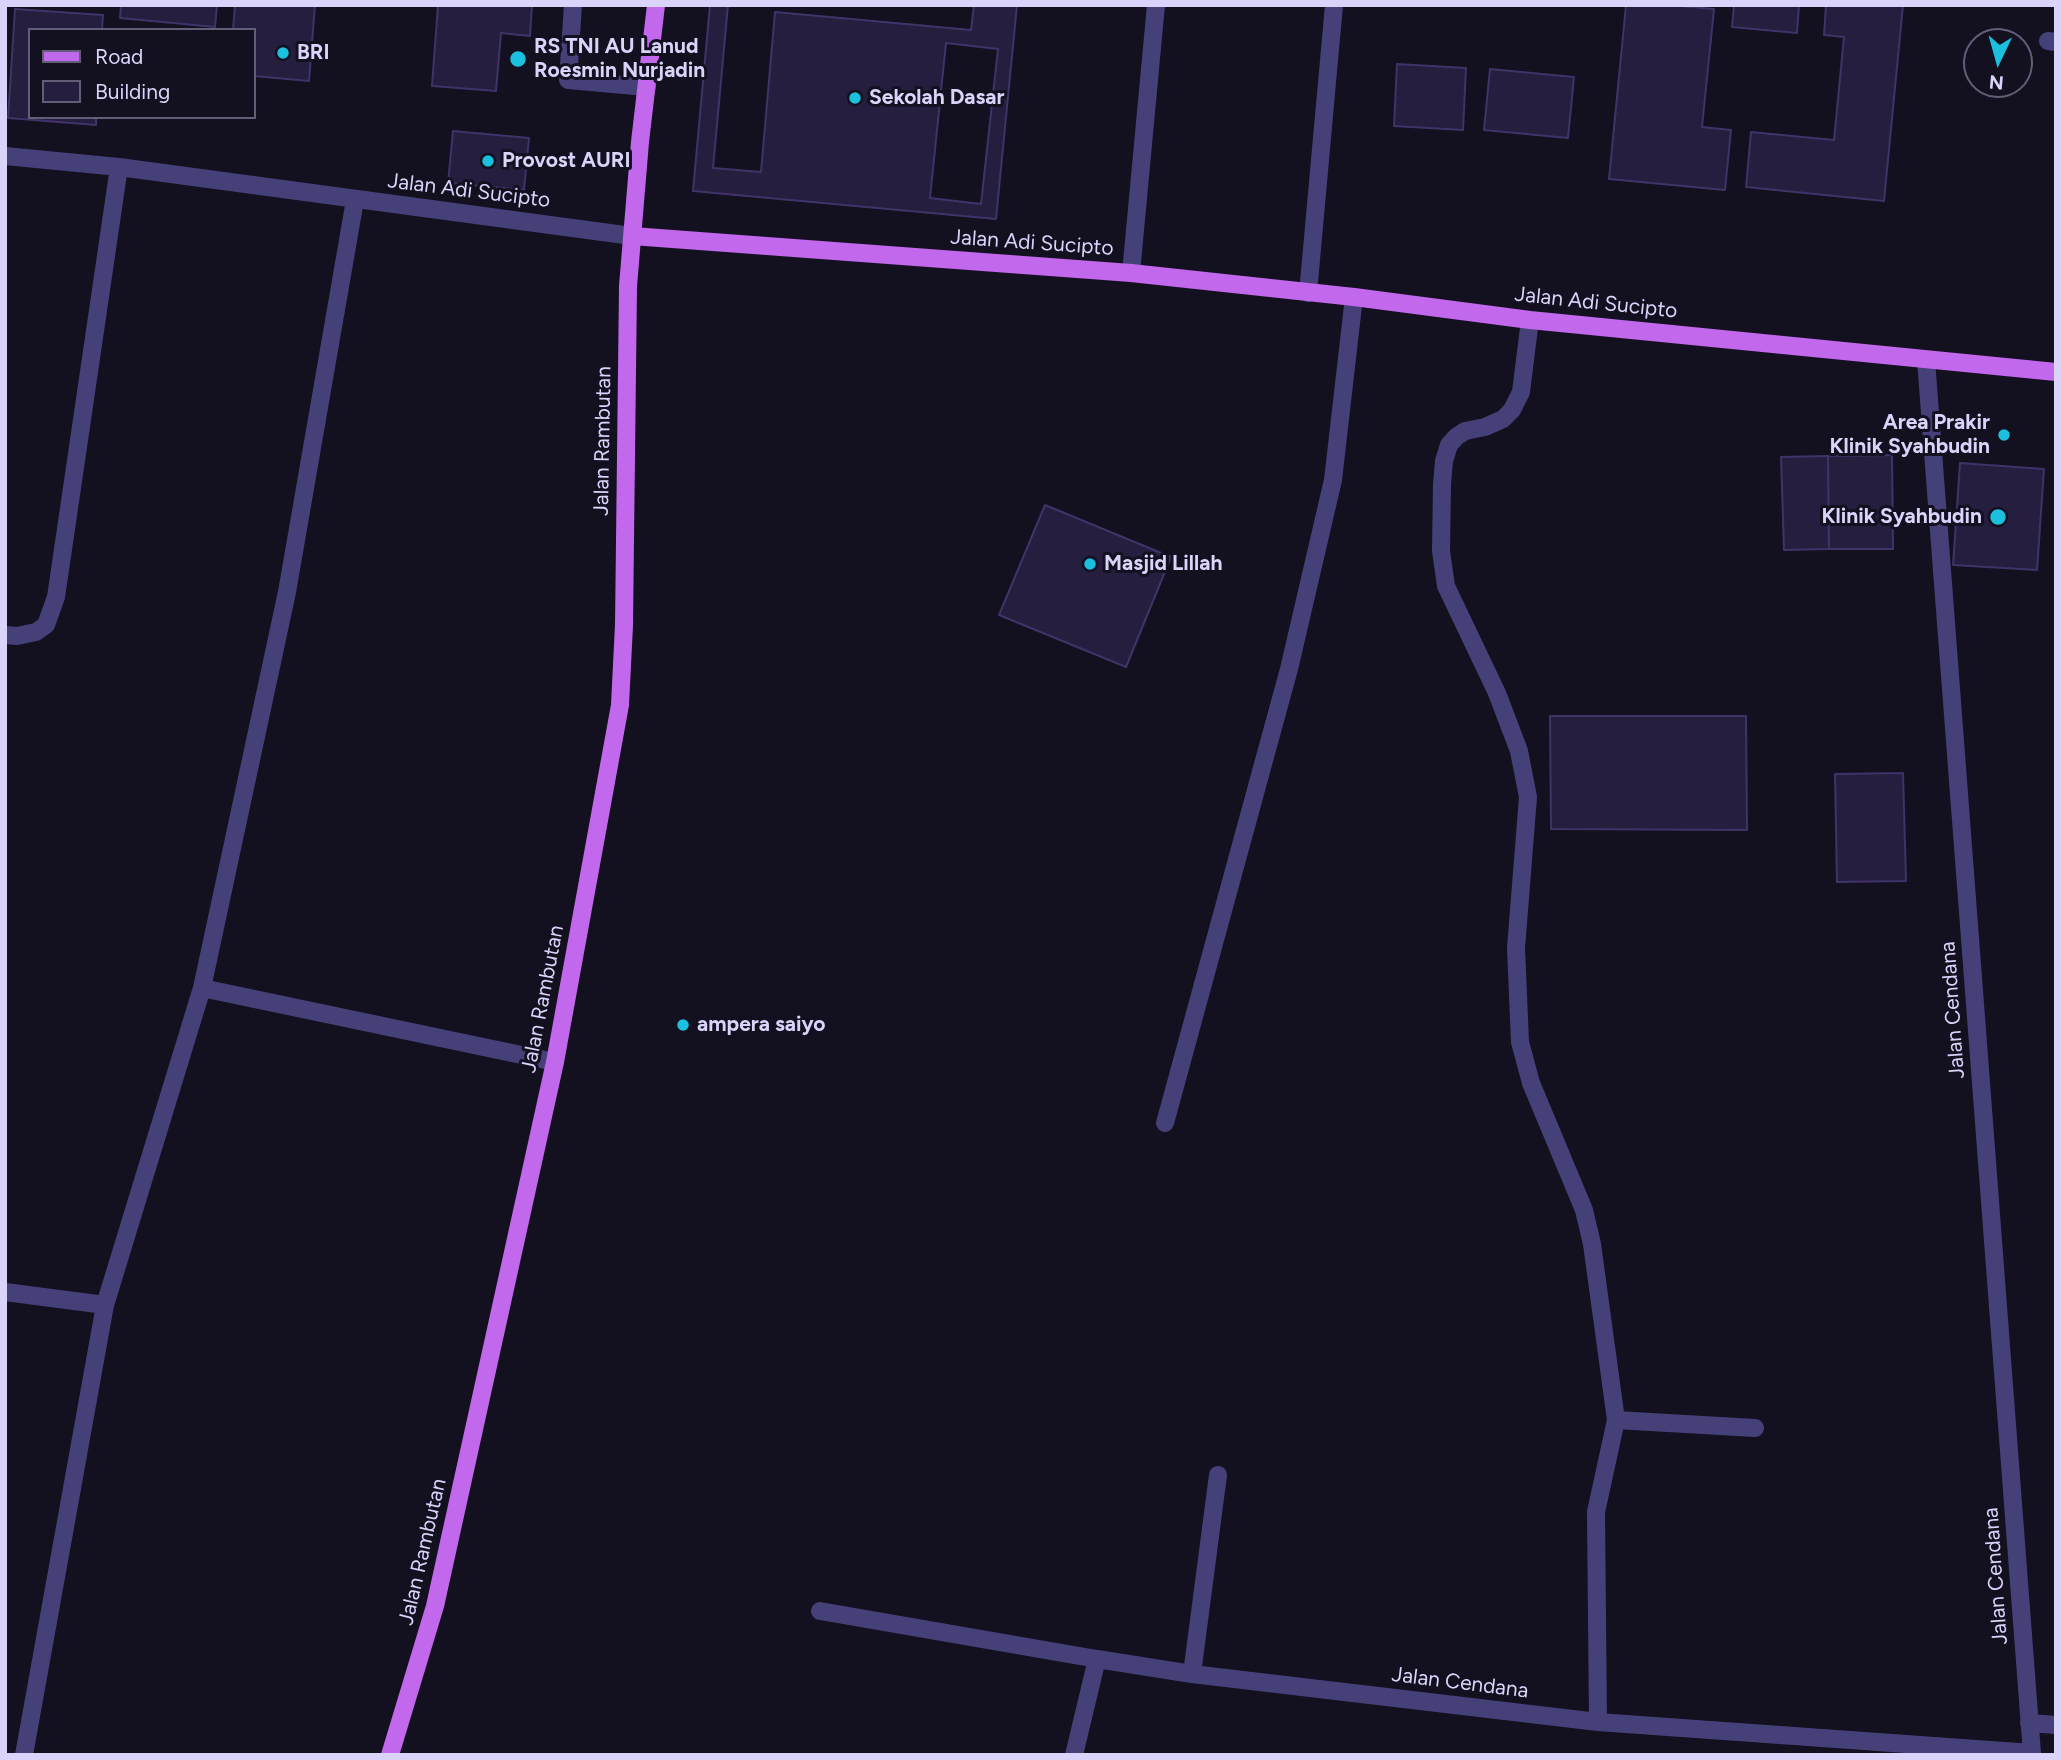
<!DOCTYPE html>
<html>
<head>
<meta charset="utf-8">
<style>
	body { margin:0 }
	#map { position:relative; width:2061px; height:1760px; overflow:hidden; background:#131020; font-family:Figtree,sans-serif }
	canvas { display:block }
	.frame { position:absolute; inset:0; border:7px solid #dad4fa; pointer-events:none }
	.legend { position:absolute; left:28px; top:28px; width:228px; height:91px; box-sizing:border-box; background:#131020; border:2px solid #635e77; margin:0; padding:9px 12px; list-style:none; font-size:21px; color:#dad4fa }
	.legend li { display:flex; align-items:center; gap:14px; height:35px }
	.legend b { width:35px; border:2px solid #635e77 }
	.north { position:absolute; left:1963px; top:28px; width:70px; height:70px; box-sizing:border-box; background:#131020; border:2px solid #635e77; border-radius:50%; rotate:185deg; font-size:19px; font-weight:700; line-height:28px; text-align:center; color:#dad4fa }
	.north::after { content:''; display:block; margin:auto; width:24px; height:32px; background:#1bc0de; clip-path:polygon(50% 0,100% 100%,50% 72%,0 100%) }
</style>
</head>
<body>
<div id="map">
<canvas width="2061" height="1760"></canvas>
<div class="frame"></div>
<ul class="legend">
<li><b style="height:9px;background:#c268ec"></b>Road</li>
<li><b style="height:19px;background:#261e3f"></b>Building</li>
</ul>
<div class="north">N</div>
</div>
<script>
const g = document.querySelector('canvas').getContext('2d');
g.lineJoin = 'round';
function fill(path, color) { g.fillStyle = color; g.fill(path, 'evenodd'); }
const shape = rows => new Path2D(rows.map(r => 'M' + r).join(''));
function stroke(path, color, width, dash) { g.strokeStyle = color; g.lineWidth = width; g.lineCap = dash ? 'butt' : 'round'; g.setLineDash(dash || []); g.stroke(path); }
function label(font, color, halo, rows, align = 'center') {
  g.font = font + ' Figtree,sans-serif'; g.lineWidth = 6; g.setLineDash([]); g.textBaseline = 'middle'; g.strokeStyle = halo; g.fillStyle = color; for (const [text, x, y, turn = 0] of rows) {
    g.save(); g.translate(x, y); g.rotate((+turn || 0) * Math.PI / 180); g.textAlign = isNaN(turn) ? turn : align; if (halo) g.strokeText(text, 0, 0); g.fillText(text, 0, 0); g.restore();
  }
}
const building = shape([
	[121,5,217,5,215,27,120,18,121,5],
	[235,5,315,5,309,81,254,76,254,30,233,30,235,5],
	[438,5,532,5,530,36,501,33,496,91,432,86,438,5],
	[710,5,1017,5,996,219,693,191,710,5],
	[728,5,974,5,971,30,775,12,761,172,713,168,728,5],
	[1626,5,1670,5,1714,9,1702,127,1731,130,1725,190,1609,179,1626,5],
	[1734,5,1799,5,1797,33,1732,27,1734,5],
	[1826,5,1903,5,1884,201,1746,187,1751,132,1834,140,1844,37,1824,35,1826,5],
	[15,9,103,15,102,30,30,30,30,117,96,117,96,125,8,118,15,9],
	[946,43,998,49,981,204,930,198,946,43],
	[1397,64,1466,68,1463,130,1394,126,1397,64],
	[1490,69,1574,77,1568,138,1484,130,1490,69],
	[453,131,529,138,524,190,448,183,453,131],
	[1892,455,1893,549,1829,549,1828,456,1892,455],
	[1828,456,1829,549,1784,550,1781,457,1828,456],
	[1960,463,2044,469,2037,570,1953,565,1960,463],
	[1045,505,1171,557,1126,667,999,615,1045,505],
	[1550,716,1746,716,1747,830,1551,829,1550,716],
	[1903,773,1906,881,1837,882,1835,774,1903,773]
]);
fill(building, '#261e3f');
stroke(building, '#403368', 2);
stroke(shape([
	[573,5,568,80,647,87],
	[2048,41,2056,42],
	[5,156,119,167,632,236],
	[1131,273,1156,5],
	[1308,293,1334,5],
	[1530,320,1521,392,1512,410,1503,419,1485,427,1465,431,1456,437,1449,445,1444,461,1442,484,1441,551,1446,586,1497,693,1519,751,1528,797,1516,948,1520,1042,1531,1083,1584,1210,1592,1244,1616,1420],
	[5,635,17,636,36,632,46,625,56,597,119,167],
	[202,988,555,1062],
	[1165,1123,1289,669,1333,480,1354,297],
	[5,1292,105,1305],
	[820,1611,1097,1659],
	[1192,1674,1218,1475],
	[1598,1722,1596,1512,1616,1420,1755,1428],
	[2029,1723,2056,1725],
	[24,1755,105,1305,202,988,287,592,355,200],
	[1074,1755,1097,1659,1192,1674,1598,1722,2032,1753,1926,360]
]), '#464079', 18);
stroke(shape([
	[632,236,1131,273,1354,297,1530,320,2056,372],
	[390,1755,435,1606,555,1062,620,705,624,625,628,286,640,142,656,5]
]), '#c268ec', 18);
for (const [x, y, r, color] of [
	[283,53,7,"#1bc0de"],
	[518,59,9,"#1bc0de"],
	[855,98,7,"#1bc0de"],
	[488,161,7,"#1bc0de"],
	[2004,435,7,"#1bc0de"],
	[1998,517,9,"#1bc0de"],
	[1090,564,7,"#1bc0de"],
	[683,1025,7,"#1bc0de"]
]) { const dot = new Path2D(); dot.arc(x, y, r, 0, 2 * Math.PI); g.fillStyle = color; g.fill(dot); stroke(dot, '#131020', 2.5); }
label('bold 21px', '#dad4fa', '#131020', [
	["RS TNI AU Lanud",534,47],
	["Roesmin Nurjadin",534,71],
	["BRI",297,53],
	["Sekolah Dasar",869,98],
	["Provost AURI",502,161],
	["Area Prakir",1990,423,"right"],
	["Klinik Syahbudin",1990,447,"right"],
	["Klinik Syahbudin",1982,517,"right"],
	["Masjid Lillah",1104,564],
	["ampera saiyo",697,1025]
], 'left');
label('21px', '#dad4fa', '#131020', [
	["Jalan Adi Sucipto",469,191,7],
	["Jalan Adi Sucipto",1032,243,4],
	["Jalan Adi Sucipto",1596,303,6],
	["Jalan Rambutan",603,441,-89],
	["Jalan Rambutan",543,999,-79],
	["Jalan Cendana",1953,1010,-94],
	["Jalan Rambutan",423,1552,-77],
	["Jalan Cendana",1996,1576,-94],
	["Jalan Cendana",1460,1683,7]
]);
</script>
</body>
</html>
